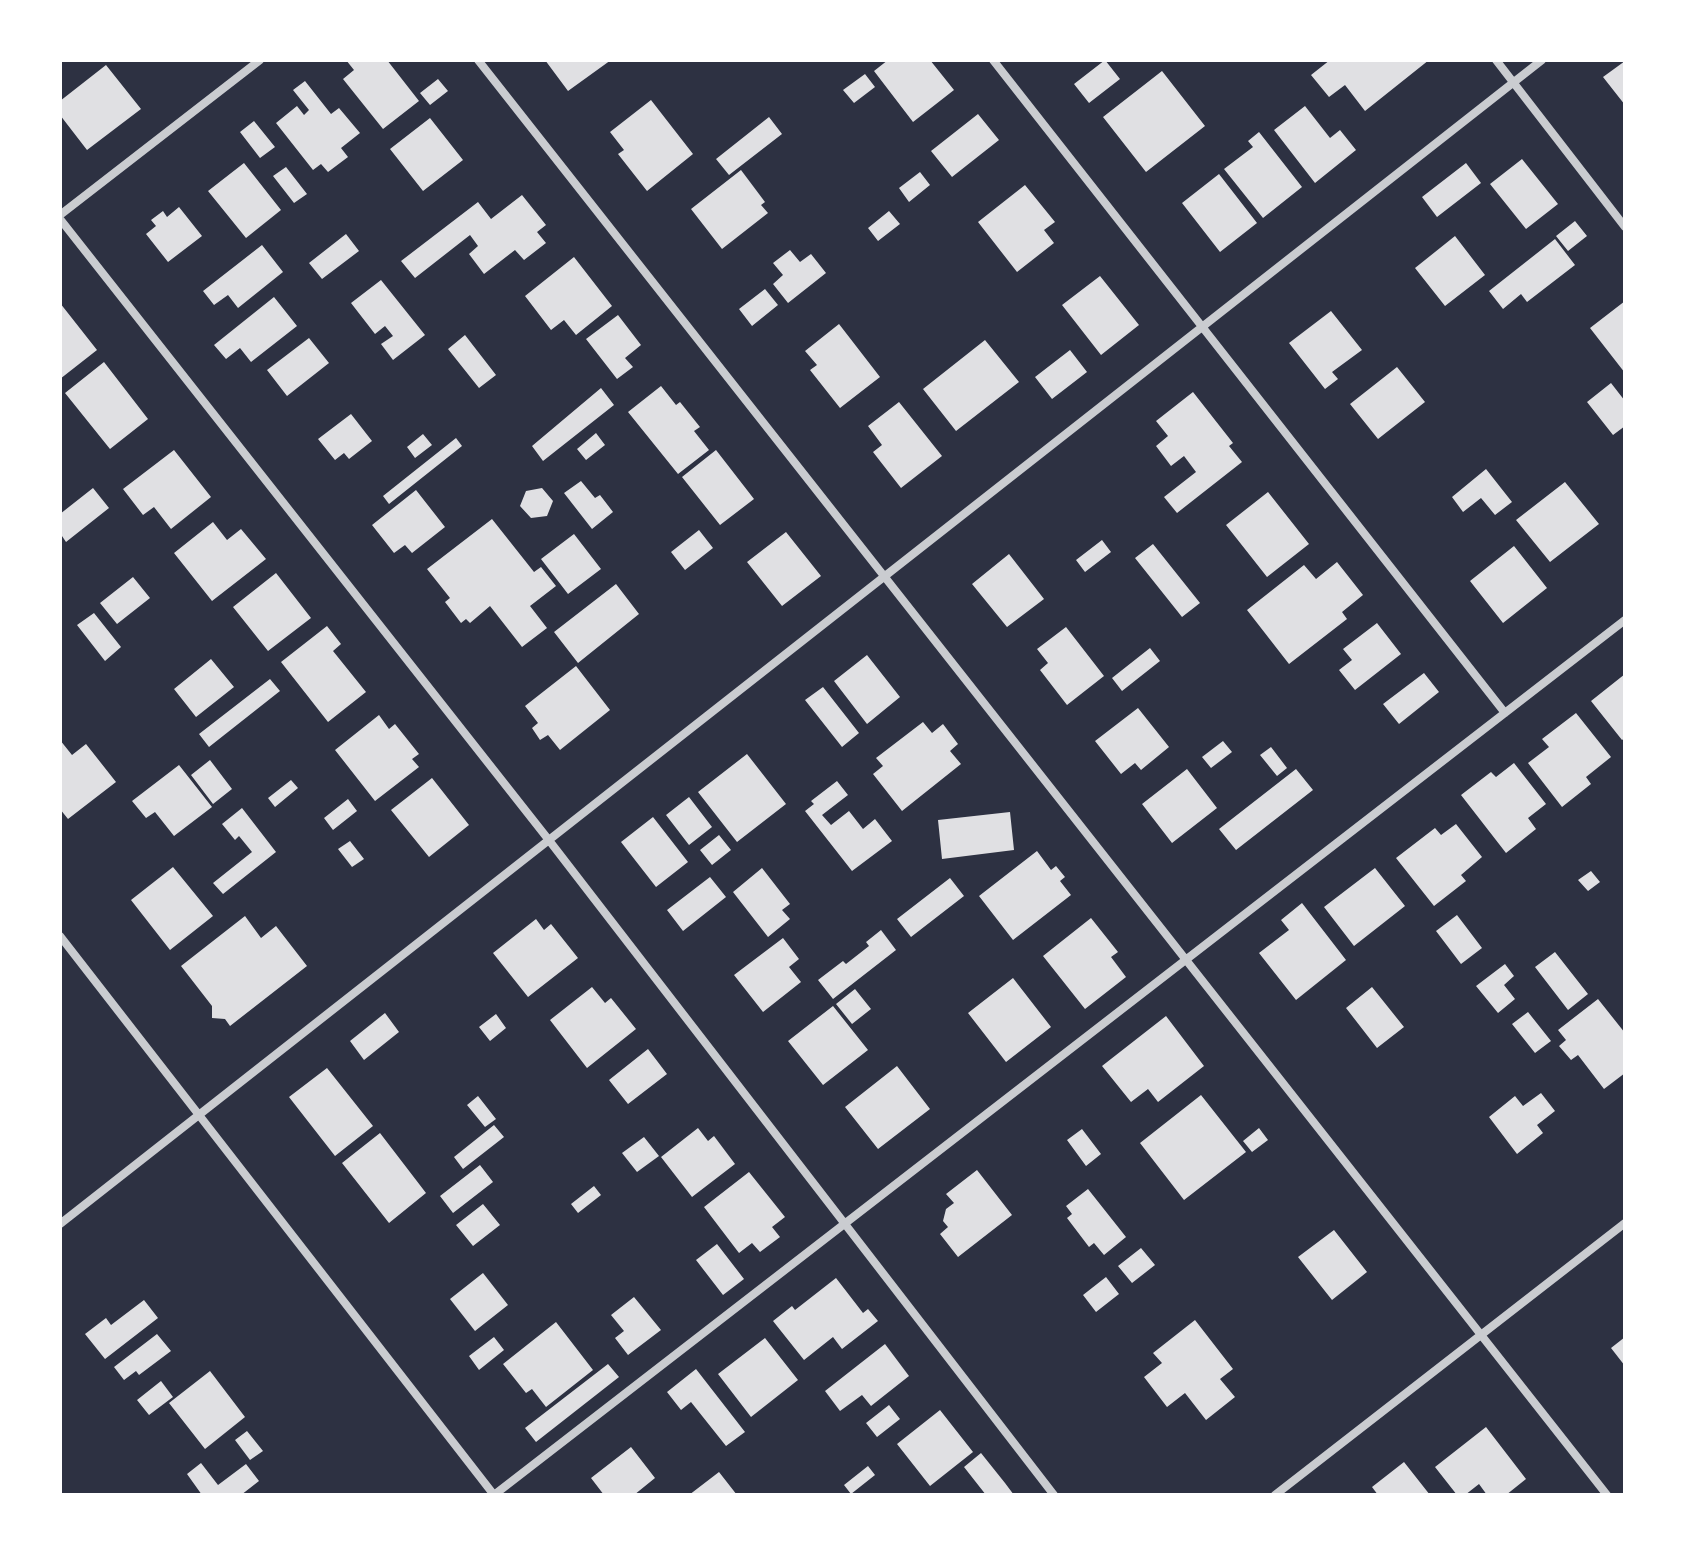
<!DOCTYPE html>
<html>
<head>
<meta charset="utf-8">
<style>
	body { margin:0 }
	#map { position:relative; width:1685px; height:1555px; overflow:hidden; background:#2d3142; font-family:Overpass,sans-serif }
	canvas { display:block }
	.frame { position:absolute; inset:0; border:62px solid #fff; pointer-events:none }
</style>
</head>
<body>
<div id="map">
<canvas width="1685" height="1555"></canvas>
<div class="frame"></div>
</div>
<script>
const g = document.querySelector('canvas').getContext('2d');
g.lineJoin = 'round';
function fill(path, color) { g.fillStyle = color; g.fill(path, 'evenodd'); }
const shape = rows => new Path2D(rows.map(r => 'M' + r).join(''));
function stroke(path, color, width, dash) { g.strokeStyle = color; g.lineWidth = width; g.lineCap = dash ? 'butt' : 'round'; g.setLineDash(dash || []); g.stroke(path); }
fill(shape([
	[346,60,387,60,419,101,383,129,343,79,354,70],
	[545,60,611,60,568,91],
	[888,60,930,60,954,90,913,122,874,71],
	[1105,60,1120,79,1089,103,1074,84],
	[1330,60,1429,60,1365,111,1345,85,1329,97,1311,75],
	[1625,61,1625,105,1603,77],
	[106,65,141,109,87,150,60,115,60,101],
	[1162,71,1205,126,1146,172,1103,117],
	[865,74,875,87,854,103,843,90],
	[438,79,448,91,430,105,420,93],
	[305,81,331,114,339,108,360,133,341,148,348,157,328,172,321,164,313,170,276,123,297,106,304,115,309,110,293,90],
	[651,100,693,154,647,191,618,154,624,150,610,132],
	[1305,106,1330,138,1340,130,1356,150,1315,183,1274,130],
	[978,114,999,140,952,177,931,151],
	[769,117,782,134,729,175,716,159],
	[430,118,463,160,423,191,390,149],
	[254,121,275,147,260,158,240,132],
	[1259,132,1302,187,1263,218,1224,169,1253,147,1248,141],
	[1522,159,1558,204,1526,229,1490,184],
	[244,163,281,210,246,238,208,191],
	[1466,163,1481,183,1437,217,1422,197],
	[286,167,307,194,294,203,273,176],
	[741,170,765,202,761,205,768,213,722,249,691,209],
	[920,172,930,185,909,202,899,188],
	[1219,174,1257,223,1220,252,1182,203],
	[1025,185,1055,222,1044,230,1054,243,1017,272,978,222],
	[522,195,546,225,537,232,546,243,524,260,515,250,484,274,469,254,478,246,470,235,415,278,401,261,478,202,491,219],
	[179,207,202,236,168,262,146,234,156,226,151,220,163,211,167,217],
	[889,211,900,224,878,241,868,228],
	[1575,221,1587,236,1568,251,1556,236],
	[346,234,359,251,322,279,309,263],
	[1455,236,1485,275,1445,306,1415,268],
	[1555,239,1575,265,1527,302,1521,294,1503,309,1489,291],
	[262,245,283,272,238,308,228,295,214,305,203,291],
	[790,250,800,262,811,254,826,273,788,303,773,284,783,275,773,263],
	[574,257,612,306,576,335,564,320,551,330,525,296],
	[1100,276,1139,325,1101,355,1062,305],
	[381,280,425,335,393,360,381,344,393,336,385,326,375,334,351,303],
	[765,289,778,305,752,326,739,309],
	[274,297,297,326,251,362,240,348,226,359,214,345],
	[1625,301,1625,373,1590,328],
	[60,303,97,350,60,379],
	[1331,311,1362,350,1332,372,1338,379,1325,389,1289,343],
	[618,315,641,345,625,358,633,367,617,379,586,339],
	[839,324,880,377,840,408,810,370,817,365,805,351],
	[465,335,496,375,479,388,448,349],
	[309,338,329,363,287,396,267,370],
	[985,340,1019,382,956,431,923,389],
	[1070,350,1087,372,1052,399,1035,377],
	[104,362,148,419,110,449,65,393],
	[1397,367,1425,402,1378,439,1350,404],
	[1611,383,1625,401,1625,426,1613,435,1587,402],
	[661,386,676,405,680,402,700,427,694,431,709,450,678,474,628,412],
	[601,388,614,405,543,461,532,446],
	[1193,392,1233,443,1229,446,1242,462,1177,513,1164,497,1196,472,1184,456,1171,466,1156,446,1168,436,1156,421],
	[899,402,942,456,901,488,873,452,882,445,868,426],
	[351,414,372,441,349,459,344,453,335,460,318,439],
	[596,433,605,445,586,460,577,449],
	[423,434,432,445,415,458,407,447],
	[456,438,462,446,389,504,383,496],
	[174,450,211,497,171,529,154,507,143,515,123,489],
	[716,450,754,499,720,525,682,477],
	[1486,469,1512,502,1495,515,1481,498,1463,512,1452,497],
	[581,481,595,498,600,495,613,512,592,529,564,493],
	[1565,482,1599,524,1550,562,1516,520],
	[93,488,109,508,66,542,60,533,60,514],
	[542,488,553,501,547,516,531,518,520,506,526,491],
	[416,490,445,527,412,553,405,545,394,553,372,525],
	[1268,492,1309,544,1267,577,1226,525],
	[492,519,534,572,541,567,556,586,530,606,547,628,522,647,490,606,470,623,466,619,461,623,445,602,450,598,427,569],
	[213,522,227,540,241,529,266,559,212,601,174,553],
	[699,530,713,548,685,570,671,552],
	[786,532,821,576,782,606,747,562],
	[574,534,601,569,568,594,541,559],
	[1102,540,1111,552,1085,572,1076,560],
	[1153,544,1200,603,1182,617,1135,558],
	[1514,546,1547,588,1503,623,1470,581],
	[1009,554,1044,599,1007,627,972,584],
	[1337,562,1363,595,1342,612,1347,619,1289,664,1247,610,1304,565,1316,579],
	[276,573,311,618,268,651,233,607],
	[133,577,150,598,117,624,100,603],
	[616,584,639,614,578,663,554,632],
	[94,613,121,647,105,661,77,625],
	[1377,623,1401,654,1355,690,1339,670,1352,660,1343,649],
	[327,626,341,644,333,651,366,692,328,722,281,662],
	[1066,627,1104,676,1067,705,1040,670,1048,663,1037,649],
	[1150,648,1160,661,1122,691,1112,678],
	[867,655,900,697,867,724,834,681],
	[211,659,234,687,196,717,174,689],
	[576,666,610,710,560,750,548,735,540,740,532,728,538,723,525,706],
	[1424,673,1439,692,1399,724,1383,704],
	[1625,674,1625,738,1622,740,1591,701],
	[270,679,280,691,209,747,199,734],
	[823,687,859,733,842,747,805,700],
	[1138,708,1169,747,1141,770,1135,763,1121,774,1095,741],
	[1576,713,1611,757,1586,777,1591,784,1562,807,1528,763,1549,747,1542,739],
	[379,715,389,729,395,724,419,754,412,759,419,767,375,801,335,750],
	[923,722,932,733,943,724,958,744,950,751,961,764,902,811,873,774,883,766,876,758],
	[60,740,72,755,86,744,116,782,68,819,60,809],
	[1223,741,1232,752,1211,768,1202,757],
	[1271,747,1287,768,1277,776,1260,755],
	[747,754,786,804,737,842,698,792],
	[210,760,232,789,213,804,191,775],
	[1514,763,1546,804,1528,818,1536,829,1506,853,1461,795,1491,772,1496,777],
	[179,765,212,807,174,836,155,812,146,818,132,801],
	[1187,769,1217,808,1172,843,1142,804],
	[1296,769,1313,790,1236,850,1219,829],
	[432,778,469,825,429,857,391,810],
	[291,780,298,788,275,807,268,798],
	[837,781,848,795,822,815,831,825,849,811,863,829,875,819,892,841,852,871,805,811,814,804,811,801],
	[689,797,712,827,689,845,666,815],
	[348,799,357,811,333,830,324,818],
	[242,808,276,852,223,894,213,883,252,852,239,836,235,840,222,824],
	[1010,812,1014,850,942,859,938,820],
	[653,817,688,862,656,887,621,842],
	[1456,824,1482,857,1461,875,1466,881,1434,906,1396,858,1435,828,1441,835],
	[719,835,731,850,712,865,700,850],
	[350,841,364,859,352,867,338,849],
	[1037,851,1051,870,1056,866,1065,877,1060,881,1071,895,1013,940,979,896],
	[173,867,213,916,170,950,131,900],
	[762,868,790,904,782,910,790,919,768,937,733,892],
	[1375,868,1405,906,1354,946,1324,907],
	[1591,871,1600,882,1588,891,1578,880],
	[710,877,726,897,683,931,667,910],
	[950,878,964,896,911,937,897,919],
	[1302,903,1346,960,1296,1000,1259,953,1289,930,1281,920],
	[1457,915,1482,948,1461,964,1436,931],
	[245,916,261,938,276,926,307,966,230,1026,225,1019,212,1018,212,1006,181,966],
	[1091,918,1118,952,1111,957,1126,977,1085,1009,1043,956],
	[536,919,544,930,551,924,578,958,528,997,493,953],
	[881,930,896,950,833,999,818,980,843,961,846,964,869,946,866,942],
	[783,938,799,959,789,967,801,982,763,1012,734,975],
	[1555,952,1588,994,1568,1010,1535,967],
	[1505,964,1514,976,1504,985,1515,999,1498,1013,1476,986],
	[1013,978,1051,1027,1006,1062,968,1013],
	[592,987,605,1003,611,998,636,1029,587,1068,550,1020],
	[1372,987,1404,1027,1377,1048,1346,1008],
	[855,989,871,1009,852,1024,836,1004],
	[1598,999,1625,1033,1625,1073,1604,1089,1578,1055,1571,1060,1559,1046,1566,1040,1558,1030],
	[833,1006,868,1050,823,1085,788,1041],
	[1528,1012,1551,1041,1535,1053,1512,1024],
	[385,1013,399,1032,364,1060,350,1041],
	[496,1014,506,1028,490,1041,479,1027],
	[1166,1016,1204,1066,1158,1102,1148,1089,1131,1102,1102,1066],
	[648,1049,667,1074,628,1104,609,1080],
	[897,1066,930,1109,878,1149,845,1107],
	[327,1068,373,1126,335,1156,289,1097],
	[1541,1093,1555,1111,1537,1125,1543,1133,1517,1154,1489,1117,1515,1096,1523,1106],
	[1201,1095,1246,1152,1184,1200,1140,1143],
	[478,1096,496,1119,485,1127,467,1105],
	[494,1125,504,1137,463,1169,454,1157],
	[698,1128,708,1141,714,1136,735,1164,692,1197,661,1157],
	[1259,1128,1268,1140,1252,1152,1243,1141],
	[1082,1129,1101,1154,1086,1166,1067,1140],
	[380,1133,426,1193,389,1223,342,1163],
	[644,1137,659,1156,637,1172,622,1153],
	[480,1165,493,1182,453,1213,440,1196],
	[977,1170,1012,1215,958,1257,940,1234,948,1227,943,1221,946,1209,954,1203,946,1194],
	[749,1172,785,1217,772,1227,780,1237,760,1252,752,1243,739,1253,704,1207],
	[594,1186,601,1195,578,1213,571,1204],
	[1088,1189,1126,1237,1104,1255,1094,1243,1089,1247,1067,1218,1072,1214,1066,1206],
	[483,1204,500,1225,473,1246,456,1225],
	[1334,1230,1367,1272,1332,1300,1298,1257],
	[717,1244,744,1279,723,1295,696,1260],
	[1141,1248,1155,1265,1132,1283,1118,1266],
	[483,1273,508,1305,475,1331,450,1299],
	[1106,1277,1119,1294,1096,1312,1083,1295],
	[836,1278,863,1313,868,1309,878,1321,842,1349,833,1337,804,1360,773,1321,792,1306,795,1310],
	[634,1297,661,1330,628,1355,615,1338,624,1331,611,1315],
	[144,1300,158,1318,105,1359,85,1334,106,1318,111,1325],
	[1195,1320,1233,1369,1220,1379,1235,1397,1206,1420,1185,1393,1167,1407,1144,1377,1162,1363,1153,1353],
	[556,1322,593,1370,546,1407,532,1389,526,1393,503,1364],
	[157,1334,171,1351,139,1375,136,1371,124,1380,114,1367],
	[494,1337,504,1350,479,1370,469,1356],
	[1625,1337,1625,1366,1611,1348],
	[765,1338,798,1380,751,1417,718,1374],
	[885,1344,909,1376,871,1406,862,1395,840,1411,825,1391],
	[608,1364,619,1377,536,1442,525,1428],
	[696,1369,745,1432,726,1446,691,1402,681,1410,667,1392],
	[210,1371,245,1417,205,1449,169,1403],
	[161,1381,173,1397,149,1415,137,1400],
	[889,1405,900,1419,877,1437,866,1423],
	[940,1410,973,1452,930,1486,897,1444],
	[1486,1427,1526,1479,1506,1495,1487,1495,1479,1484,1465,1495,1457,1495,1435,1467],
	[247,1431,263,1451,250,1460,235,1440],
	[631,1447,655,1478,634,1495,604,1495,591,1478],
	[981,1453,1005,1483,1014,1495,986,1495,964,1467],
	[1404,1462,1430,1495,1378,1495,1372,1487],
	[201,1463,218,1485,246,1464,259,1481,241,1495,202,1495,187,1474],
	[868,1466,875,1475,851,1494,844,1485],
	[719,1472,737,1495,689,1495]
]), '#e0e0e3');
stroke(shape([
	[478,60,1607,1495],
	[993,60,1505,713],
	[1496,60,1625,227],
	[60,215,260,60],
	[60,219,548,839,1054,1495],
	[60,936,494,1495,1625,620],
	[60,1224,1542,60],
	[1275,1495,1625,1223]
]), '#caccd0', 8);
</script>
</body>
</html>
